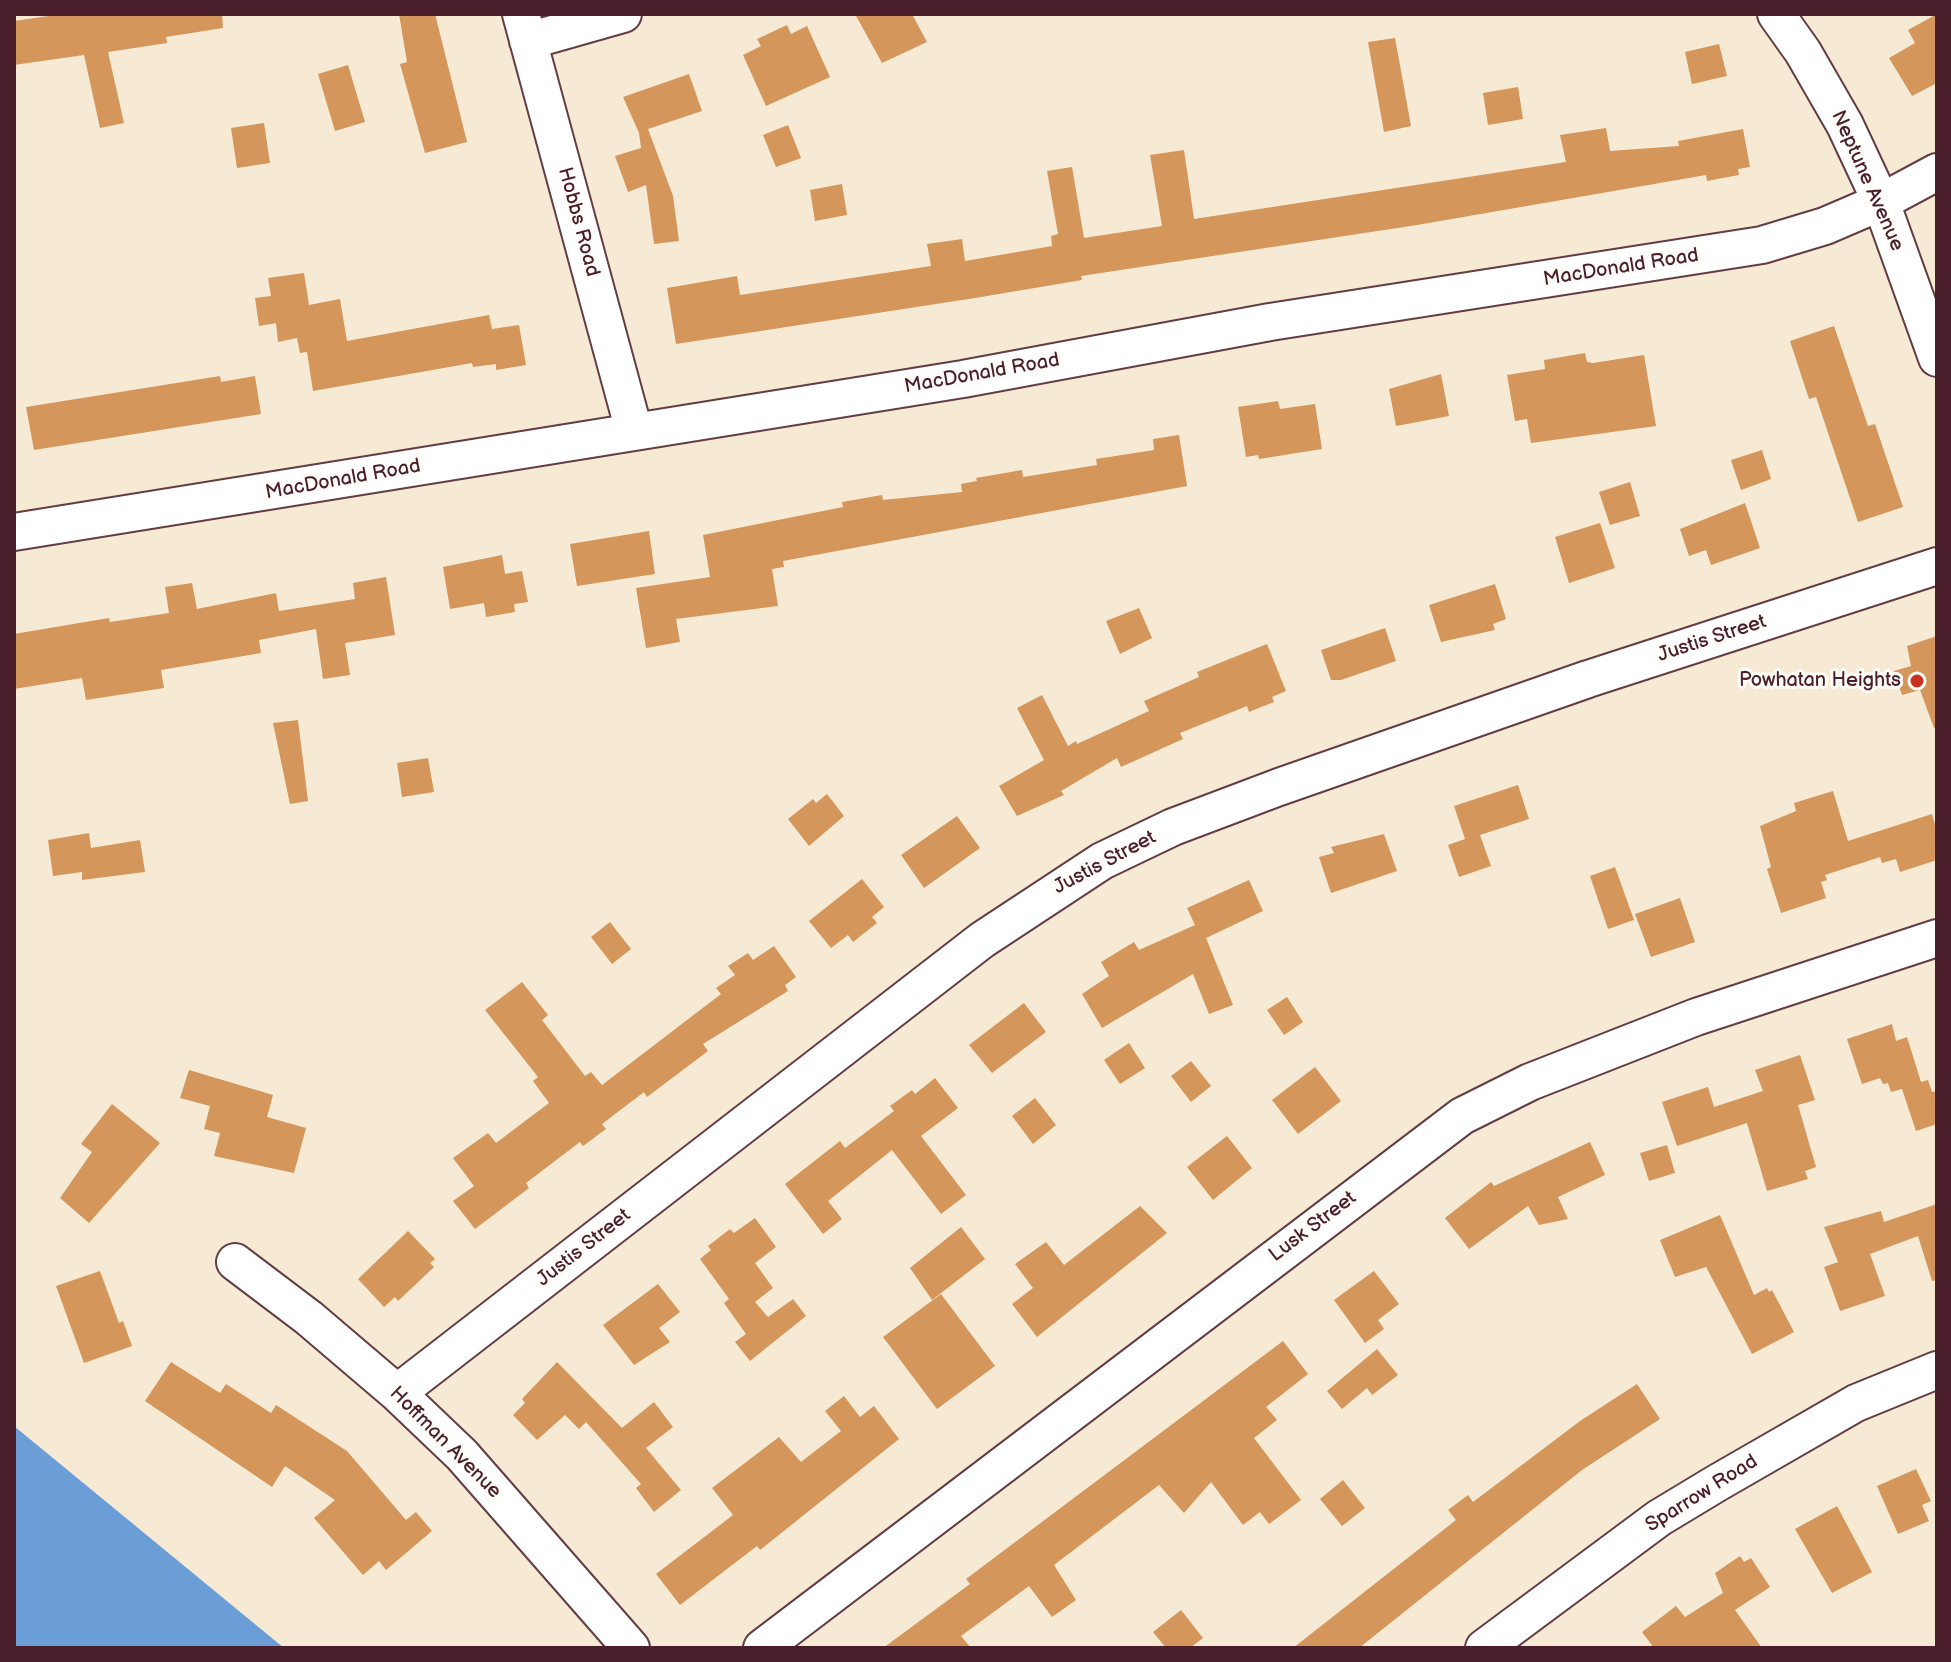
<!DOCTYPE html>
<html>
<head>
<meta charset="utf-8">
<style>
	body { margin:0 }
	#map { position:relative; width:1951px; height:1662px; overflow:hidden; background:#f6ead5; font-family:"Balsamiq Sans",sans-serif }
	canvas { display:block }
	.frame { position:absolute; inset:0; border:16px solid #4a1f2b; pointer-events:none }
</style>
</head>
<body>
<div id="map">
<canvas width="1951" height="1662"></canvas>
<div class="frame"></div>
</div>
<script>
const g = document.querySelector('canvas').getContext('2d');
g.lineJoin = 'round';
function fill(path, color) { g.fillStyle = color; g.fill(path, 'evenodd'); }
const shape = rows => new Path2D(rows.map(r => 'M' + r).join(''));
function stroke(path, color, width, dash) { g.strokeStyle = color; g.lineWidth = width; g.lineCap = dash ? 'butt' : 'round'; g.setLineDash(dash || []); g.stroke(path); }
function label(font, color, halo, rows, align = 'center') {
  g.font = font + ' "Balsamiq Sans",sans-serif'; g.lineWidth = 6; g.setLineDash([]); g.textBaseline = 'middle'; g.strokeStyle = halo; g.fillStyle = color; for (const [text, x, y, turn = 0] of rows) {
    g.save(); g.translate(x, y); g.rotate((+turn || 0) * Math.PI / 180); g.textAlign = isNaN(turn) ? turn : align; if (halo) g.strokeText(text, 0, 0); g.fillText(text, 0, 0); g.restore();
  }
}
fill(shape([
	[14,1426,284,1648,14,1648]
]), '#6b9ed6');
fill(shape([
	[62,14,222,14,223,28,166,37,167,43,108,52,124,123,100,128,84,55,14,65,14,21],
	[399,14,435,14,467,142,425,153,400,64,407,62],
	[855,14,912,14,927,42,882,63],
	[1937,14,1937,83,1912,96,1889,58,1915,43,1908,30],
	[787,25,791,34,807,26,830,77,766,106,743,55,761,46,757,39],
	[1395,38,1411,126,1384,132,1368,42],
	[1719,44,1727,76,1692,84,1685,52],
	[348,65,365,122,335,131,318,74],
	[689,74,702,111,648,129,673,196,679,241,654,244,646,185,628,192,615,156,641,148,639,133,623,97],
	[1518,87,1523,119,1488,125,1483,93],
	[264,123,270,163,237,168,231,128],
	[788,125,801,158,776,167,763,135],
	[1606,128,1610,151,1679,146,1678,141,1743,129,1750,167,1738,169,1739,175,1707,181,1706,175,1417,225,1081,276,1082,280,975,298,676,344,667,288,737,276,740,295,931,266,927,244,962,239,965,261,1052,246,1051,236,1058,234,1047,171,1072,167,1084,238,1162,226,1150,155,1184,150,1194,219,1566,162,1560,135],
	[842,184,847,215,815,221,810,190],
	[304,273,309,305,340,299,347,341,489,315,492,329,519,325,526,365,496,370,496,364,473,367,472,363,313,391,307,352,300,353,297,338,278,342,276,323,259,326,255,298,271,296,268,278],
	[1834,326,1868,426,1875,424,1903,507,1858,522,1816,397,1809,399,1790,341],
	[1585,353,1587,362,1593,363,1644,355,1656,426,1531,443,1527,419,1515,421,1507,375,1545,369,1544,360],
	[1441,374,1449,416,1396,426,1389,389],
	[220,376,221,382,255,376,261,414,34,450,26,407],
	[1278,401,1280,409,1315,404,1322,449,1259,459,1258,455,1246,457,1238,407],
	[1179,435,1187,486,783,561,784,567,772,569,778,606,676,619,680,642,646,648,636,588,710,577,703,535,843,507,842,502,882,495,883,500,962,492,961,484,977,481,976,478,1022,470,1023,477,1097,465,1096,459,1154,450,1153,439],
	[1762,450,1771,479,1741,490,1731,460],
	[1630,482,1640,516,1610,525,1599,492],
	[1745,503,1760,548,1711,565,1706,550,1689,556,1680,529],
	[1600,523,1615,568,1569,583,1555,537],
	[649,531,655,574,577,586,570,544],
	[502,555,505,574,522,571,528,602,514,604,515,612,486,617,484,603,450,609,443,567],
	[386,577,395,635,345,643,350,675,323,679,316,629,259,640,261,653,161,670,164,688,86,700,82,678,14,689,14,634,109,618,110,622,169,613,165,587,192,583,197,609,276,593,279,611,355,599,353,583],
	[1495,584,1506,619,1493,624,1495,630,1441,642,1429,605],
	[1139,608,1152,638,1120,654,1106,621],
	[1385,628,1396,661,1341,680,1331,680,1321,650],
	[1937,636,1937,728,1934,728,1920,690,1902,695,1894,671,1911,666,1907,646],
	[1267,644,1286,691,1272,697,1274,702,1249,712,1247,706,1180,733,1183,739,1121,767,1117,758,1061,791,1064,795,1017,816,999,786,1044,760,1017,708,1042,695,1068,746,1076,741,1077,744,1149,711,1144,701,1199,677,1197,672],
	[298,720,308,801,290,804,273,723],
	[428,758,434,792,402,797,397,763],
	[1518,785,1529,819,1480,835,1491,866,1459,877,1448,845,1465,839,1454,806],
	[1833,791,1848,841,1932,814,1937,831,1937,860,1900,872,1896,859,1882,863,1880,857,1825,875,1827,880,1821,882,1826,898,1781,913,1767,869,1771,867,1760,826,1796,811,1794,803],
	[827,794,844,816,809,846,788,819,813,799,816,803],
	[957,816,980,848,924,888,901,855],
	[89,833,91,848,140,840,145,872,82,880,82,872,53,876,48,840],
	[1384,834,1397,871,1331,893,1319,857,1334,853,1331,847],
	[1615,867,1634,920,1608,929,1590,876],
	[862,879,884,907,872,917,877,923,853,942,848,935,831,948,809,921],
	[1249,880,1263,911,1206,938,1233,1005,1209,1014,1193,974,1102,1028,1082,994,1109,976,1101,962,1134,942,1139,950,1195,925,1187,908],
	[1680,898,1695,942,1651,957,1635,914],
	[610,922,631,949,612,964,591,937],
	[774,946,796,977,785,985,788,991,703,1044,708,1051,647,1097,644,1092,602,1124,606,1129,583,1146,580,1142,526,1183,529,1188,475,1229,453,1201,474,1186,453,1158,488,1133,496,1143,549,1103,533,1081,538,1077,485,1010,522,982,548,1015,542,1020,585,1076,591,1072,602,1085,721,994,716,988,735,975,728,966,748,953,753,960],
	[1287,997,1303,1022,1284,1035,1267,1010],
	[1024,1003,1046,1032,992,1073,969,1045],
	[1892,1024,1896,1041,1907,1037,1921,1082,1928,1080,1932,1092,1937,1091,1937,1124,1916,1131,1902,1089,1891,1092,1888,1083,1883,1084,1880,1078,1862,1084,1847,1039],
	[1129,1043,1145,1068,1120,1084,1104,1060],
	[1800,1055,1815,1100,1798,1105,1816,1167,1805,1171,1808,1179,1767,1191,1747,1123,1677,1146,1662,1102,1708,1087,1714,1107,1763,1091,1755,1070],
	[1191,1061,1211,1086,1191,1102,1171,1076],
	[1315,1067,1341,1101,1298,1134,1272,1100],
	[189,1070,273,1095,267,1117,306,1128,294,1173,214,1156,220,1133,204,1129,210,1106,180,1098],
	[935,1078,958,1108,921,1136,966,1195,941,1214,892,1150,828,1201,842,1219,823,1234,785,1184,840,1141,845,1148,894,1111,890,1106,912,1090,915,1094],
	[1035,1098,1056,1125,1033,1144,1012,1116],
	[112,1104,160,1143,89,1223,60,1198,92,1152,81,1144],
	[1227,1136,1252,1168,1213,1200,1187,1167],
	[1590,1142,1605,1175,1558,1197,1568,1219,1539,1225,1528,1206,1469,1249,1445,1218,1491,1182,1494,1186],
	[1667,1145,1675,1173,1649,1181,1640,1153],
	[1937,1204,1937,1280,1932,1281,1918,1236,1870,1254,1885,1296,1840,1311,1824,1267,1838,1262,1824,1227,1881,1211,1884,1222],
	[1140,1206,1167,1233,1037,1337,1012,1304,1033,1288,1015,1264,1046,1242,1064,1265],
	[1720,1215,1754,1295,1767,1288,1769,1292,1772,1290,1794,1332,1752,1354,1706,1267,1675,1277,1660,1240],
	[755,1218,776,1247,755,1263,773,1288,755,1302,768,1317,793,1299,806,1316,750,1361,735,1342,746,1334,724,1303,729,1299,700,1259,711,1250,708,1246,730,1229,734,1233],
	[961,1227,985,1259,932,1300,910,1268],
	[408,1231,435,1259,430,1263,434,1267,398,1301,395,1297,384,1307,358,1279],
	[100,1271,119,1323,123,1321,132,1346,84,1363,56,1286],
	[1374,1271,1399,1304,1378,1320,1384,1329,1365,1343,1334,1300],
	[658,1284,680,1312,659,1328,670,1342,634,1365,603,1325],
	[941,1294,995,1366,937,1409,883,1337],
	[1283,1341,1308,1374,1266,1407,1277,1420,1254,1438,1301,1500,1269,1524,1260,1512,1243,1525,1211,1482,1184,1513,1159,1485,1054,1565,1076,1600,1052,1617,1029,1586,961,1636,971,1648,883,1648,970,1584,966,1579],
	[1377,1349,1398,1375,1372,1395,1367,1388,1342,1409,1327,1391],
	[171,1362,220,1393,226,1384,271,1413,276,1405,347,1451,406,1520,416,1512,432,1531,386,1570,379,1561,363,1575,314,1518,335,1500,285,1466,272,1487,145,1401],
	[557,1362,622,1428,654,1402,673,1427,646,1448,681,1490,654,1512,636,1488,641,1484,586,1422,579,1429,565,1415,537,1440,513,1415,525,1403,522,1399],
	[1637,1384,1660,1419,1582,1470,1359,1648,1293,1648,1456,1520,1448,1510,1468,1495,1473,1502,1580,1421],
	[844,1396,860,1417,874,1406,899,1439,760,1550,757,1546,680,1605,656,1574,733,1515,712,1488,779,1437,801,1462,841,1431,825,1411],
	[1916,1469,1931,1501,1922,1505,1929,1521,1898,1534,1877,1486],
	[1343,1480,1365,1508,1342,1526,1320,1499],
	[1837,1506,1872,1572,1832,1593,1795,1529],
	[1740,1556,1744,1562,1751,1558,1770,1587,1735,1610,1762,1648,1654,1648,1642,1632,1676,1606,1685,1617,1723,1593,1715,1573],
	[1181,1610,1203,1638,1190,1648,1166,1648,1153,1632]
]), '#d4965a');
const minor = shape([
	[521,14,634,431],
	[1776,14,1803,52,1845,125,1881,202,1937,358],
	[528,41,623,14],
	[14,532,963,379,1270,322,1762,245,1825,226,1881,202,1937,172],
	[235,1262,309,1318,397,1393,462,1455,631,1648],
	[397,1393,982,940,1102,861,1173,827,1279,787,1588,679,1937,566],
	[762,1648,1462,1116,1530,1082,1696,1017,1937,938],
	[1484,1648,1659,1518,1717,1483,1856,1403,1937,1370]
]);
stroke(minor, '#643d44', 40);
stroke(minor, '#fff', 36);
for (const [x, y, r, color] of [
	[1917,681,8,"#c8321e"]
]) { const dot = new Path2D(); dot.arc(x, y, r, 0, 2 * Math.PI); g.fillStyle = color; g.fill(dot); stroke(dot, '#fdfcf7', 3); }
label('20px', '#4a1f2b', '#fdfcf7', [
	["Neptune Avenue",1867,181,66],
	["Hobbs Road",578,222,75],
	["MacDonald Road",1621,268,-9],
	["MacDonald Road",982,374,-10],
	["MacDonald Road",343,480,-10],
	["Justis Street",1712,639,-18],
	["Justis Street",1105,863,-28],
	["Lusk Street",1313,1227,-37],
	["Justis Street",584,1248,-38],
	["Hoffman Avenue",445,1443,45],
	["Sparrow Road",1702,1494,-32]
]);
label('20px', '#4a1f2b', '#fdfcf7', [
	["Powhatan Heights",1901,681]
], 'right');
</script>
</body>
</html>
